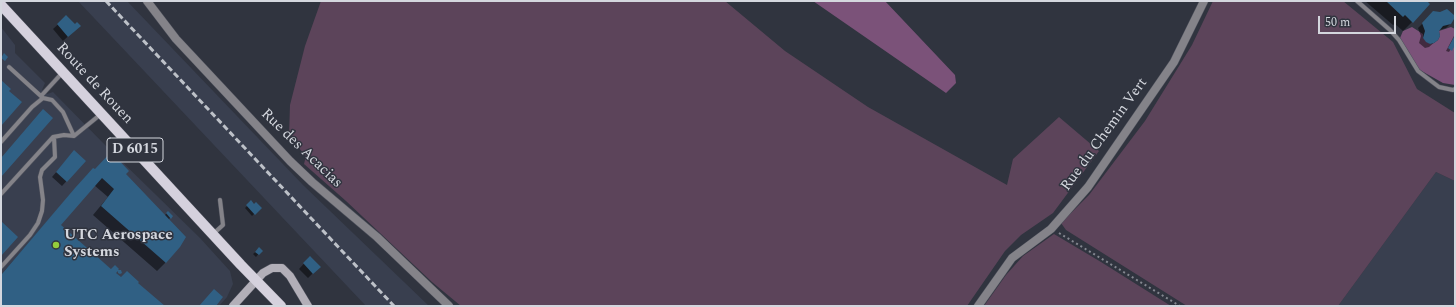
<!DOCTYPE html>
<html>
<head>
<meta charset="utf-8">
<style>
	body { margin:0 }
	#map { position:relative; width:1456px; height:307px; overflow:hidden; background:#30343f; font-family:Spectral,serif }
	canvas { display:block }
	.frame { position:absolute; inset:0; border:2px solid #d4d7de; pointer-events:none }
	.scale { position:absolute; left:1318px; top:16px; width:78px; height:18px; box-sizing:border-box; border:2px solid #d4d7de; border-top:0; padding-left:5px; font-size:12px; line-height:14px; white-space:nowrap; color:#d4d7de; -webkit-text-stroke:3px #30343f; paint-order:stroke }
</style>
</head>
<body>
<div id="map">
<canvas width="1456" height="307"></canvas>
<div class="frame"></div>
<div class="scale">50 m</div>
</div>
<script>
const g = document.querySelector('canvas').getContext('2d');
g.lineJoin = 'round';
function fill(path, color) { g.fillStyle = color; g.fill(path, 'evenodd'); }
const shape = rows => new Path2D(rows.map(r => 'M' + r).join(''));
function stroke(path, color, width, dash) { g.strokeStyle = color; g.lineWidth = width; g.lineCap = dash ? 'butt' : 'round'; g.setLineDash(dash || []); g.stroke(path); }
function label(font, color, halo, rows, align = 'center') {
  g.font = font + ' Spectral,serif'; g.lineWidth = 3; g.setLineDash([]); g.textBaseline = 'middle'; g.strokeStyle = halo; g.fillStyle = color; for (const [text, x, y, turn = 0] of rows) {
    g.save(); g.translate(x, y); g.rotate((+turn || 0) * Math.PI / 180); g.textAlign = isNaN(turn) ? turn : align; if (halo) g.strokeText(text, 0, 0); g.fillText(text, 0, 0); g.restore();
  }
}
fill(shape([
	[78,1,127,1,303,185,429,306,366,306],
	[1,27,15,45,15,53,45,83,42,90,47,94,53,92,108,148,200,238,230,271,233,284,227,297,219,306,1,306],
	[1436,172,1455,181,1455,306,1338,306]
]), '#393f4f');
fill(shape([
	[321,1,725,1,785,51,868,107,1007,185,1013,159,1059,117,1099,151,1053,213,1021,235,1005,251,967,306,461,306,432,282,346,201,304,164,306,156,289,137,290,105,305,46],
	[1213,1,1343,1,1393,42,1417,89,1455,113,1455,181,1436,172,1338,306,1187,306,1066,230,1061,223,1089,195,1145,121,1192,45],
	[1054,234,1101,262,1171,306,984,306,1006,275,1023,256]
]), '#5c445a');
fill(shape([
	[813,1,885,1,955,75,956,83,946,93],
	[1412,27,1423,34,1423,38,1430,44,1434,43,1438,40,1440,36,1439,31,1451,27,1455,29,1455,85,1443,83,1418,69,1400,38,1403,31]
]), '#7b5279');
fill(shape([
	[1365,1,1425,1,1412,22,1403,31,1395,24,1393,25],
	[66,17,74,26,79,26,63,41,53,29],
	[1429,17,1451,23,1446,28,1439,30,1437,40,1429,47,1425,48,1419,43,1421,36,1418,28],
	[1455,34,1455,42,1449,52,1446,51],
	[70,156,85,161,62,186,52,177],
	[88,174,125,174,164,216,168,212,172,216,168,220,166,262,157,271,93,215,108,197,94,185,59,225,121,278,137,283,163,306,1,306,1,275],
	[251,202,254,205,260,208,252,216,245,208],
	[259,249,261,251,256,257,253,254],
	[310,257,319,267,308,278,299,269]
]), '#0007');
fill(shape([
	[1386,1,1427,1,1430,4,1413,23,1405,15,1403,17],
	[1447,9,1454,15,1454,19,1451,24,1443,26,1439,31,1440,36,1438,40,1434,43,1430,44,1426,42,1423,38,1425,31,1422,23,1433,11,1440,12],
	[66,15,75,24,77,22,81,26,68,37,57,24],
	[1454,37,1455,38,1455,45,1452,51,1448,48],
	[4,53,8,57,5,61,1,58],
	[1,80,11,89,9,91,22,102,1,126],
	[43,109,53,118,1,177,1,158],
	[74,150,86,161,67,182,56,172],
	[111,152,129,171,126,174,186,237,180,247,166,263,101,206,114,189,102,178,61,225,111,269,115,265,119,269,118,270,121,270,122,273,120,274,118,273,118,271,116,273,121,277,127,271,139,282,138,283,165,306,1,306,1,275,75,188,93,168,95,169],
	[251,200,254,204,256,202,262,208,255,215,246,205],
	[168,211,173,216,171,219,166,213],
	[1,221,18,237,1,256],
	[259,247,263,251,259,255,255,252],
	[310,256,321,267,313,274,303,263],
	[214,289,223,297,216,306,199,306]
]), '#306084');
const lane = shape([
	[1357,1,1390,30,1399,40,1418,71,1439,87,1453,90,1455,89],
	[9,67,43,98],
	[41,96,63,72],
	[1,142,32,107,43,98,52,100,63,112,74,136,101,114],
	[1,194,53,137,64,135,74,136],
	[213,234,223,225,220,200],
	[1,267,30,235,38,223,42,211,43,200,40,177,42,170,55,157,54,137]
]);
const street = shape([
	[147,1,176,39,290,161,312,182,377,237,449,306],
	[978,306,1012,258,1051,229,1088,187,1174,62,1204,1]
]);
const secondary = shape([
	[233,306,263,273,272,268,282,268,290,276,308,306]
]);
const primary = shape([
	[1,5,241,265,281,306]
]);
stroke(lane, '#4e515c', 5);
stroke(street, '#4e515c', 9);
stroke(secondary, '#4e515c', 9);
stroke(primary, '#4e515c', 11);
stroke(shape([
	[1059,233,1180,306]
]), '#848790', 2, [2, 3]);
stroke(lane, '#848389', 4);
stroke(street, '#848389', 8);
stroke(secondary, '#b2afb8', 8);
stroke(primary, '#d5d1dd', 10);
stroke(shape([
	[106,1,394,306]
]), '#bdc1c8', 3, [6, 3]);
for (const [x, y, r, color] of [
	[56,245,4,"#94cc3c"]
]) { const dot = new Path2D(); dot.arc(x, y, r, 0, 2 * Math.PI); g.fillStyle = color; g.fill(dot); stroke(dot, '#30343f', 1.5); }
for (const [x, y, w] of [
	[135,150,56]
]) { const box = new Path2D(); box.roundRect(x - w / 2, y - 12, w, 24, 3); g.fillStyle = '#30343f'; g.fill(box); stroke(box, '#d4d7de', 1); }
label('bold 14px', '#d4d7de', null, [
	["D 6015",135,150]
]);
label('15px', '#d4d7de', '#30343f', [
	["Route de Rouen",94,84,47],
	["Rue du Chemin Vert",1105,135,-54],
	["Rue des Acacias",301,149,44]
]);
label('bold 15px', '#d4d7de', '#30343f', [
	["UTC Aerospace",64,236],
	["Systems",64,253]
], 'left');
</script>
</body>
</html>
